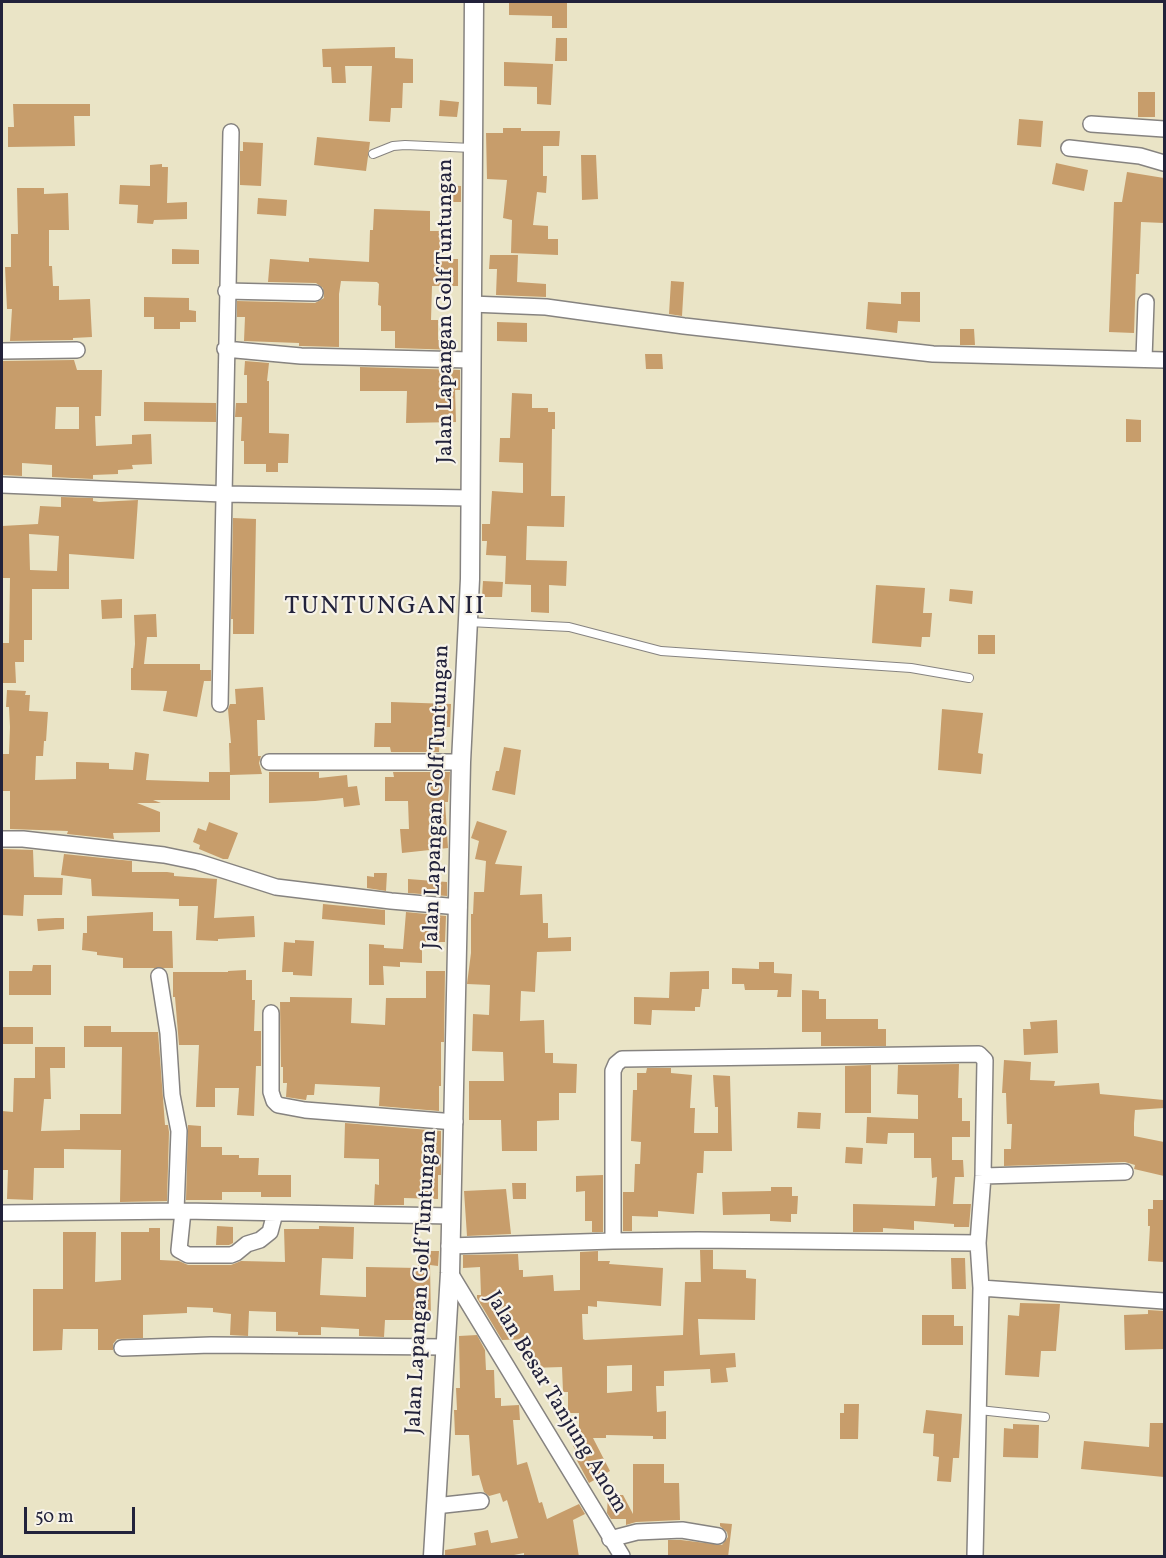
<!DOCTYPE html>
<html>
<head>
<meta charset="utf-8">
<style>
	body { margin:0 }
	#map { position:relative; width:1166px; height:1558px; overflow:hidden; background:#eae4c6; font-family:Vollkorn,serif }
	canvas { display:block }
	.frame { position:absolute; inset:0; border:3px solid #22223b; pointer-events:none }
	.scale { position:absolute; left:24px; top:1507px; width:111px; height:27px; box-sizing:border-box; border:3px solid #22223b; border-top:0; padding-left:8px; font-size:18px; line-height:21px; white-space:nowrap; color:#22223b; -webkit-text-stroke:4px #f7f3e8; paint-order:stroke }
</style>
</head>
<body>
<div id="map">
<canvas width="1166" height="1558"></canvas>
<div class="frame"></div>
<div class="scale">50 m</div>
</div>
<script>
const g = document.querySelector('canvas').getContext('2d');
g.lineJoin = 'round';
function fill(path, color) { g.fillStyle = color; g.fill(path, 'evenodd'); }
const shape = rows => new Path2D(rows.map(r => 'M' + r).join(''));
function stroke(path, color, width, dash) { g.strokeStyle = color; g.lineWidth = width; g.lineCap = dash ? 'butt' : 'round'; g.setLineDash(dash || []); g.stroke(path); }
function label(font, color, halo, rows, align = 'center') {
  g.font = font + ' Vollkorn,serif'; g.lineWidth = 4.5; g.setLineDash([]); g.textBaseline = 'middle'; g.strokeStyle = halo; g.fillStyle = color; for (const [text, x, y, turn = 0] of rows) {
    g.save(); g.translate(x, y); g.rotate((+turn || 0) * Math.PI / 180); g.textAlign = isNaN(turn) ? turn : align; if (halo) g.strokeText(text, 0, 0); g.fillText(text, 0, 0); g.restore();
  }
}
fill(shape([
	[509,2,567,2,567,28,552,28,552,16,509,15],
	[556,38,567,38,567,61,555,61],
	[395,47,395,58,413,59,413,83,403,83,402,108,391,108,390,122,369,121,372,66,345,66,346,83,332,83,331,67,323,67,322,49],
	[504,62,553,64,551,105,537,104,537,87,504,86],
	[1138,92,1155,92,1155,117,1138,117],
	[440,100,459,102,457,117,439,116],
	[13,104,90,104,90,116,74,116,75,146,8,147,8,127,14,127],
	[1019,119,1043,121,1041,147,1017,145],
	[503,128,521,128,521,131,560,131,559,146,543,146,543,176,547,176,546,193,537,192,533,225,548,226,548,239,558,239,558,255,511,253,512,220,503,218,507,180,487,179,486,133,503,133],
	[317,137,370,142,366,171,314,165],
	[243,142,263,143,261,186,240,185,240,151,243,151],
	[581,155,596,155,598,199,582,200],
	[1056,163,1088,170,1084,191,1052,184],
	[162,164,162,167,168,167,167,203,187,202,187,219,154,220,153,224,137,223,138,205,119,204,120,185,150,186,150,165],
	[1127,172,1164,178,1164,223,1141,222,1139,274,1136,274,1134,333,1109,332,1114,202,1122,202],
	[441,185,461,186,461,202,441,202],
	[17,188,44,188,44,194,68,193,69,230,49,230,49,266,52,266,53,286,59,286,59,300,90,299,92,337,73,338,73,340,10,341,12,309,7,309,5,267,11,267,11,234,18,234],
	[258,198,287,200,286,216,257,214],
	[374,209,430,211,430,231,444,231,444,259,458,259,458,286,432,286,431,320,438,320,438,340,457,340,457,350,395,348,395,331,381,331,381,306,378,305,379,284,377,282,341,281,339,294,339,347,302,346,299,346,299,343,244,341,245,317,237,317,237,301,315,303,324,298,323,288,316,283,268,282,270,259,309,262,309,258,369,262,370,230,373,230],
	[172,249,199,250,199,264,172,264],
	[490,255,518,255,517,282,546,284,546,297,496,295,497,269,489,269],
	[671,281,684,282,682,316,669,314],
	[901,292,920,292,920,322,898,321,897,333,866,329,868,302,901,304],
	[144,297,189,298,189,310,196,311,196,322,180,322,180,329,154,329,154,317,144,317],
	[497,322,527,323,527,342,497,341],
	[960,329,974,329,975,345,960,345],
	[645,354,662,354,663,369,646,369],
	[74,360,77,370,102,370,101,416,95,416,96,446,132,444,132,435,151,434,152,464,132,465,133,469,118,470,118,474,93,475,93,479,52,477,52,465,22,463,22,476,2,475,2,361],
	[56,407,79,407,79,429,55,429],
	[245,361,269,363,267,381,269,381,269,433,289,434,288,463,278,463,278,472,266,472,266,464,244,464,244,441,241,441,242,417,235,417,236,403,247,403,247,375,244,375],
	[360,367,460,370,460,390,455,390,456,422,406,423,407,391,360,391],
	[512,393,532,394,532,408,548,408,548,412,555,412,555,429,552,429,551,496,565,496,564,527,527,526,526,560,567,561,566,586,549,585,549,613,531,612,531,585,505,584,506,556,486,555,487,541,482,541,482,524,490,524,492,491,523,493,523,463,499,462,500,438,510,438],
	[144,402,216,403,216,422,144,421],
	[1126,419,1141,420,1141,442,1126,442],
	[61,497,93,498,93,501,99,502,138,500,134,559,69,554,69,589,32,589,32,640,24,640,24,662,15,662,16,683,2,683,2,643,9,643,10,578,2,578,2,526,38,524,40,506,61,507],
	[29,534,59,536,57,571,30,570],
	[233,518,256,519,254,634,233,634,233,619,231,619],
	[483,581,503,582,502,597,482,597],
	[876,585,925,588,923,613,932,613,930,637,922,637,921,647,872,643],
	[950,589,973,591,972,604,949,601],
	[122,599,122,618,102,619,101,600],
	[156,614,157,637,147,637,144,664,200,664,200,670,211,670,211,681,204,681,197,717,163,711,167,691,131,690,131,668,133,668,135,644,134,615],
	[978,635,995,635,995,654,978,654],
	[263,687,265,720,257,720,258,756,261,756,259,763,262,774,230,775,229,743,231,743,228,709,230,704,236,704,235,689],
	[7,690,26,691,25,695,30,695,29,711,48,712,46,741,44,741,43,756,36,756,35,780,76,779,76,762,109,763,109,769,133,770,135,752,149,754,146,780,209,782,209,772,230,772,230,800,153,800,161,803,137,803,160,812,160,832,113,833,114,839,67,834,68,831,10,829,10,791,2,791,2,754,9,754,10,727,9,707,6,707],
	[391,702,451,704,450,727,440,727,439,752,391,752,390,747,374,747,375,723,391,723],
	[942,709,983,713,978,753,983,754,981,774,938,770],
	[504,747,521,750,515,795,492,790,496,771,499,771],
	[269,772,319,772,319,778,347,775,348,787,357,786,360,805,344,807,343,798,315,801,269,803],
	[393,772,450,772,448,802,445,802,448,848,402,853,400,829,409,829,408,801,385,801,385,777,394,777],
	[477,821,507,831,495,864,522,866,520,895,542,894,543,923,548,923,548,938,571,937,571,951,537,952,535,992,521,991,520,1021,544,1020,545,1053,553,1053,553,1063,577,1064,576,1093,559,1093,559,1120,537,1121,537,1151,502,1151,501,1120,469,1120,469,1081,504,1081,503,1052,472,1051,473,1014,489,1015,490,985,467,984,471,953,471,914,473,914,474,892,484,892,486,861,475,859,479,841,471,838],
	[209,822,238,833,228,859,223,859,199,849,200,845,193,842,198,828,206,831],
	[2,849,33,850,34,877,63,878,62,895,24,895,23,916,2,915],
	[64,854,132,861,132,872,167,872,174,873,174,876,217,879,214,918,254,916,255,937,218,939,218,941,196,940,198,906,179,906,179,899,92,896,91,879,61,875],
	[374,873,387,873,386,891,367,888,367,876,374,877],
	[408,879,447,882,447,896,408,893],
	[323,904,385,910,385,925,322,919],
	[153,912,153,931,172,931,173,968,123,968,123,958,97,955,97,952,82,950,83,933,87,933,87,916],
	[406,912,446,916,445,942,422,942,422,963,400,962,400,967,383,966,384,985,369,985,369,944,384,945,384,948,403,949],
	[56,918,64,918,64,929,38,931,37,919],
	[295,940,314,941,312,976,293,975,293,972,282,972,284,942,295,943],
	[759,962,774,962,774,973,792,974,791,997,777,997,778,990,745,990,744,984,732,984,732,968,759,969],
	[33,965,51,965,51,995,9,995,9,971,32,971],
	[246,970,246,980,252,980,252,1000,255,1000,254,1031,261,1031,261,1066,256,1066,254,1116,237,1115,239,1088,215,1088,215,1107,196,1107,199,1045,179,1045,175,997,173,997,173,972,228,972,228,971],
	[426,971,445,971,444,1042,441,1042,441,1086,439,1086,439,1111,379,1106,380,1087,315,1084,314,1095,307,1095,306,1100,286,1097,287,1083,283,1083,283,1067,281,1067,280,1002,290,1002,290,997,352,998,351,1023,385,1025,386,998,426,998],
	[709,971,709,989,702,989,700,1007,695,1007,695,1011,652,1010,651,1025,634,1024,634,997,669,998,670,972],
	[802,990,819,991,819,999,826,999,826,1019,878,1019,878,1029,886,1029,886,1046,821,1046,821,1032,802,1032],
	[1057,1020,1058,1053,1024,1055,1023,1029,1031,1029,1030,1022],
	[84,1026,111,1026,111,1032,158,1032,165,1125,168,1125,169,1132,167,1201,120,1202,121,1150,64,1149,64,1168,34,1168,33,1200,7,1199,8,1170,2,1170,2,1111,13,1112,14,1078,35,1078,35,1047,65,1047,65,1068,50,1068,51,1099,44,1099,41,1131,80,1130,80,1114,121,1114,122,1047,84,1047],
	[2,1027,33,1027,33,1044,2,1044],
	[1004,1060,1031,1062,1030,1080,1055,1081,1054,1086,1099,1083,1100,1094,1164,1100,1164,1108,1135,1110,1134,1123,1134,1136,1164,1142,1164,1176,1134,1169,1135,1165,1125,1162,1004,1166,1004,1149,1011,1149,1012,1124,1007,1124,1006,1093,1002,1093],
	[959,1064,958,1098,962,1098,962,1121,970,1121,970,1137,952,1137,952,1160,963,1160,964,1177,955,1177,953,1204,971,1204,969,1227,954,1227,954,1224,914,1221,914,1230,883,1228,883,1232,853,1232,853,1204,935,1206,937,1177,932,1178,931,1158,914,1158,914,1133,888,1133,887,1144,866,1143,867,1117,918,1119,918,1095,897,1094,898,1065],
	[871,1065,871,1113,845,1113,845,1066],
	[647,1068,671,1068,671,1073,692,1075,690,1108,695,1108,694,1133,718,1133,718,1107,715,1107,713,1075,730,1076,732,1151,704,1151,703,1173,697,1173,694,1214,658,1211,658,1217,632,1216,632,1231,623,1231,623,1192,634,1192,635,1164,640,1164,641,1142,631,1141,633,1090,637,1090,637,1073,646,1073],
	[798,1112,821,1113,820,1129,797,1128],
	[345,1123,441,1131,441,1175,438,1175,438,1199,404,1198,404,1205,374,1205,375,1184,379,1185,379,1159,344,1158],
	[188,1125,201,1126,201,1147,222,1147,222,1155,239,1155,239,1158,259,1158,258,1175,291,1175,291,1197,261,1197,261,1192,222,1192,222,1200,186,1200],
	[846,1147,863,1148,862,1164,845,1163],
	[603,1175,603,1232,592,1232,592,1221,585,1221,585,1191,576,1192,576,1176],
	[512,1183,526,1183,526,1199,513,1199],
	[771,1187,792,1187,792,1196,798,1196,797,1214,791,1214,791,1222,770,1221,770,1214,723,1215,722,1192,771,1191],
	[506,1189,511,1234,467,1236,464,1191],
	[1153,1200,1164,1200,1164,1262,1148,1261,1150,1226,1148,1226,1148,1209,1153,1209],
	[217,1226,233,1227,233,1243,229,1245,216,1245],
	[319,1226,354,1227,353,1259,322,1258,320,1295,366,1297,366,1267,418,1268,418,1251,439,1251,438,1266,430,1265,431,1320,385,1320,384,1337,359,1336,359,1329,321,1327,321,1335,298,1335,298,1332,276,1331,276,1312,249,1311,248,1336,230,1335,231,1314,213,1312,213,1308,187,1307,187,1313,143,1315,143,1338,117,1339,113,1344,113,1350,98,1350,98,1329,63,1329,62,1350,33,1351,33,1289,63,1289,63,1232,96,1232,95,1282,121,1280,121,1232,149,1232,149,1228,160,1228,160,1260,179,1261,188,1265,231,1265,241,1261,285,1262,284,1229,319,1229],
	[700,1250,713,1250,713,1269,746,1270,746,1278,756,1279,755,1320,698,1319,700,1355,735,1353,736,1367,726,1368,728,1382,711,1383,710,1369,664,1371,664,1386,656,1386,657,1412,666,1411,666,1439,653,1439,653,1436,606,1435,606,1438,593,1438,610,1471,589,1483,573,1453,576,1451,573,1446,579,1443,579,1413,568,1413,568,1392,563,1392,562,1367,531,1368,530,1339,502,1340,477,1298,477,1295,481,1295,480,1267,463,1268,463,1255,518,1254,519,1270,523,1270,523,1277,553,1275,554,1291,580,1290,580,1252,598,1251,598,1261,610,1261,609,1264,663,1268,661,1306,597,1301,597,1307,588,1306,588,1314,582,1314,583,1339,585,1340,683,1335,685,1282,701,1282],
	[632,1365,632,1391,607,1393,607,1366],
	[951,1258,965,1258,966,1289,952,1289],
	[1020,1303,1060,1304,1056,1351,1041,1351,1039,1377,1005,1375,1008,1315,1019,1316],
	[1148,1310,1164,1311,1164,1349,1125,1350,1124,1315,1148,1314],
	[922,1315,954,1315,954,1326,963,1326,963,1345,922,1345],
	[477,1335,485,1350,486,1370,494,1370,495,1398,501,1398,501,1406,519,1405,520,1420,513,1420,517,1465,527,1462,539,1503,542,1502,547,1519,579,1504,585,1514,573,1520,579,1557,524,1557,524,1553,504,1557,445,1557,445,1550,476,1545,474,1533,488,1530,491,1543,518,1538,507,1500,503,1502,500,1493,489,1496,484,1492,479,1475,472,1476,469,1435,455,1435,454,1410,457,1410,456,1388,460,1388,459,1336],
	[844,1404,859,1404,858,1439,840,1439,840,1413,844,1413],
	[926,1410,962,1414,959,1458,953,1458,951,1482,937,1481,939,1457,933,1456,934,1434,923,1433],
	[1150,1423,1164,1423,1164,1477,1081,1469,1084,1441,1149,1447],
	[1013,1424,1039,1425,1038,1458,1003,1457,1004,1428,1013,1429],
	[633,1464,664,1464,664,1483,679,1483,680,1520,636,1522,626,1525,626,1519,611,1519,607,1513,608,1495,623,1495,633,1514],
	[720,1523,732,1524,728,1557,668,1557,668,1540,681,1540,722,1545,728,1537,727,1532,720,1526]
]), '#c79d6b');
const service = shape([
	[373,154,393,146,405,145,472,148],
	[469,622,569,627,661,651,911,668,969,678],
	[979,1410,1045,1417]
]);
const minor = shape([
	[1091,124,1164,129],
	[1069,148,1140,156,1164,163],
	[226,291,315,293],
	[471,304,546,307,684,326,933,354,1164,360],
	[225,349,301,356,471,360],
	[2,351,77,350],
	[1144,359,1146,302],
	[2,485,223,494,471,498],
	[220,704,231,132],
	[269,762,461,762],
	[2,839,23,839,164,855,198,862,276,887,391,901,459,907],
	[159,976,168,1033,172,1095,179,1131,176,1211],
	[271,1013,271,1092,274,1101,278,1105,305,1110,455,1122],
	[983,1176,1125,1172],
	[183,1211,179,1250,188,1255,231,1255,236,1253,247,1244,260,1240,270,1232,275,1213],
	[2,1213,183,1211,452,1216],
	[613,1241,613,1071,616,1064,622,1059,979,1054,985,1060,983,1176,978,1243,981,1288,975,1556],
	[449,1246,613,1241,698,1240,978,1243],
	[450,1273,622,1556],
	[981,1288,1164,1301],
	[122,1348,211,1345,446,1347],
	[435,1506,481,1501],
	[610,1539,637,1532,682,1530,718,1536]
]);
const tertiary = shape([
	[433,1556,450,1273,461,762,470,579,474,2]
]);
stroke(service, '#868380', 10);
stroke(minor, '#868380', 18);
stroke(tertiary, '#868380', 21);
stroke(service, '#fff', 8);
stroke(minor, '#fff', 15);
stroke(tertiary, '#fff', 18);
label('22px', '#22223b', '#f7f3e8', [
	["Jalan Lapangan Golf Tuntungan",447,311,-90],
	["Jalan Lapangan Golf Tuntungan",438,797,-88],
	["Jalan Lapangan Golf Tuntungan",423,1282,-87],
	["Jalan Besar Tanjung Anom",555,1403,59]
]);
g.letterSpacing = '1.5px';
label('26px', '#22223b', '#f7f3e8', [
	["TUNTUNGAN II",385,608]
]);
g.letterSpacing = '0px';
</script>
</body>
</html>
